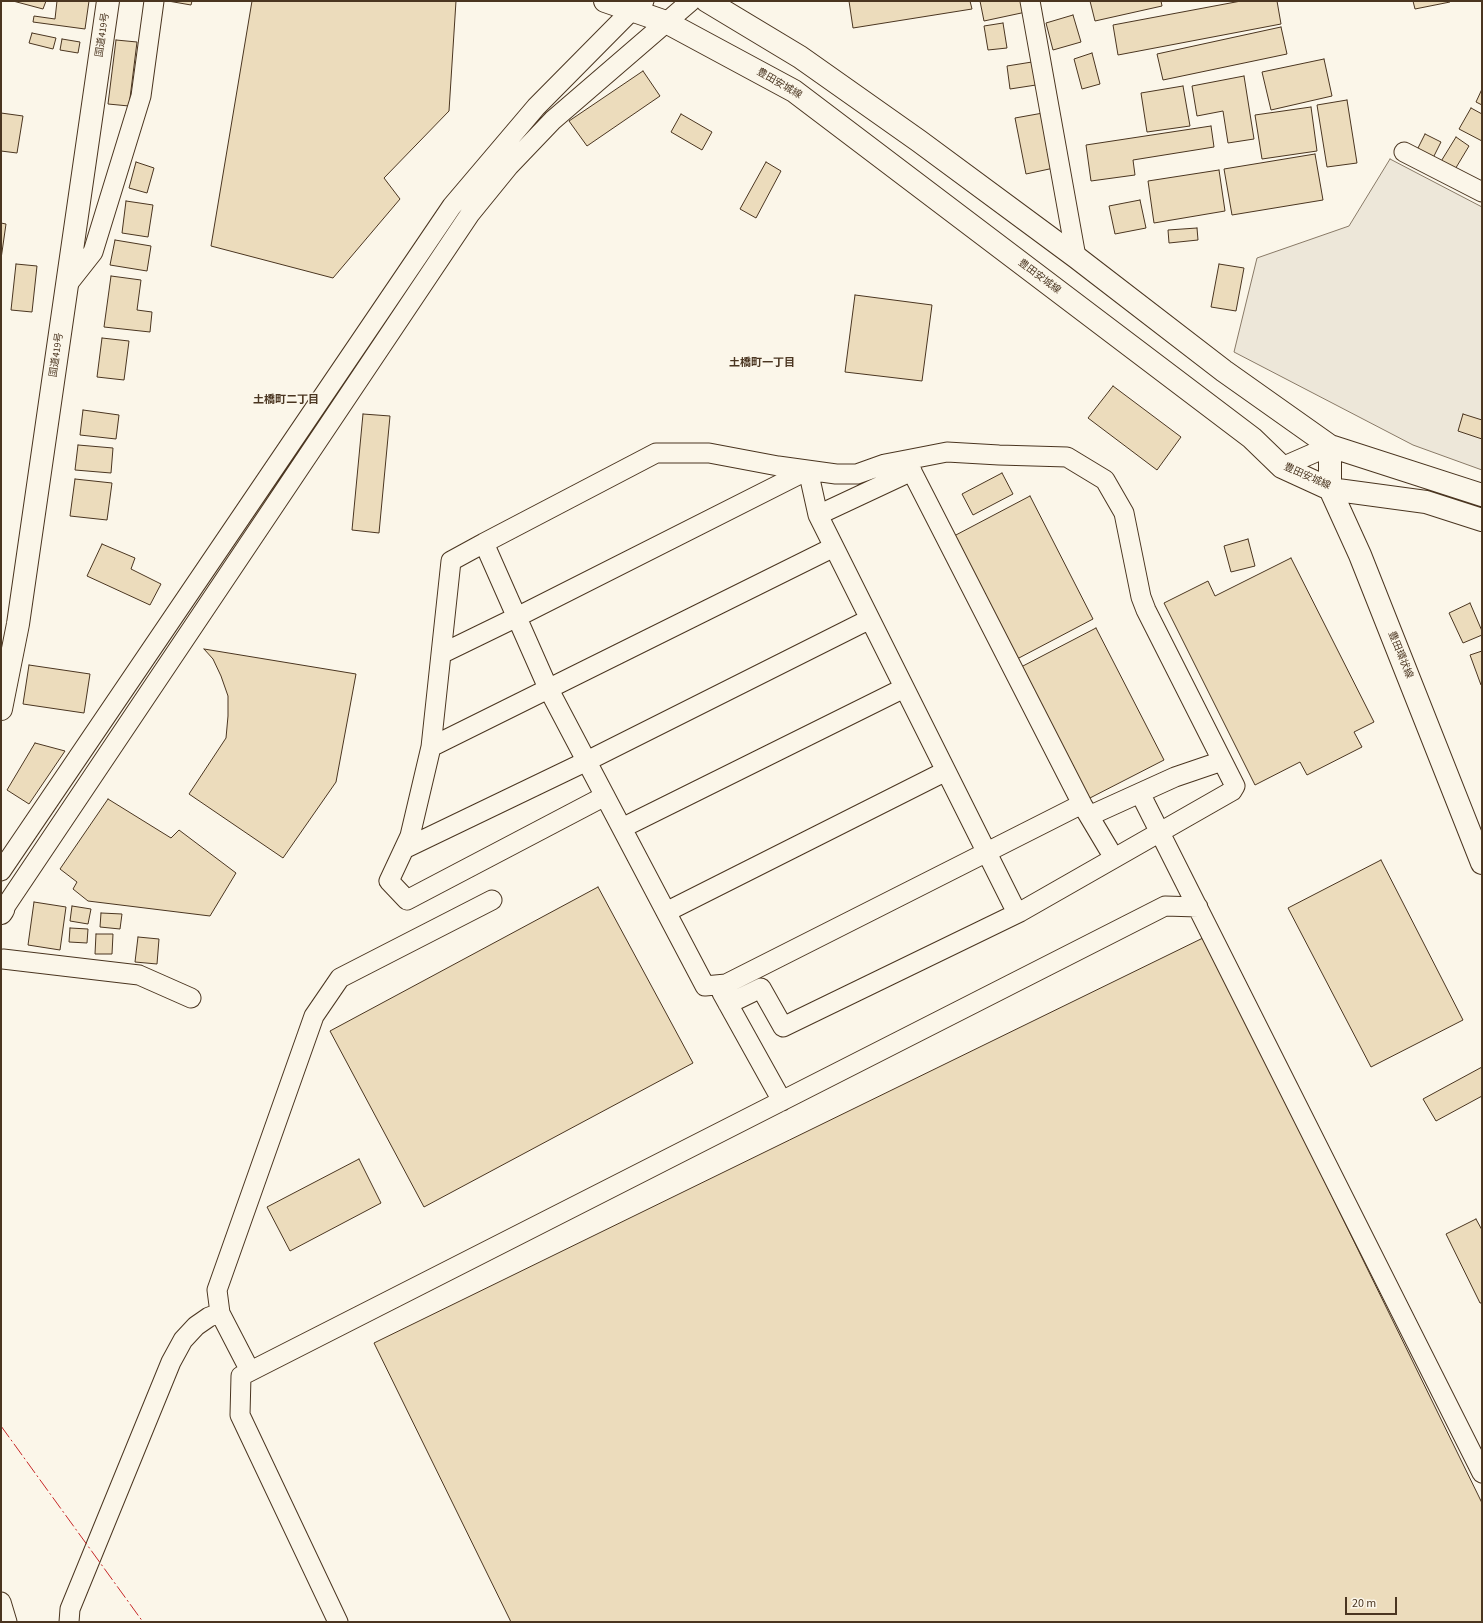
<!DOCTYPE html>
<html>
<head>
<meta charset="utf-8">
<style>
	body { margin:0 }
	#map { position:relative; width:1483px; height:1623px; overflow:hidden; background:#fbf6e9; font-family:"Source Sans 3",sans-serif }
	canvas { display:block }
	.frame { position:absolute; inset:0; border:2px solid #4a3520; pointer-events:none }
	.scale { position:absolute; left:1345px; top:1597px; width:52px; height:18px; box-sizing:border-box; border:2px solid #4a3520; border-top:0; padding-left:5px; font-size:12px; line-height:14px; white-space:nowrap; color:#4a3520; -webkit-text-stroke:3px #fbf6e9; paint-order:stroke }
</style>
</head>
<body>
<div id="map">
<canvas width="1483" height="1623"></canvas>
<div class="frame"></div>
<div class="scale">20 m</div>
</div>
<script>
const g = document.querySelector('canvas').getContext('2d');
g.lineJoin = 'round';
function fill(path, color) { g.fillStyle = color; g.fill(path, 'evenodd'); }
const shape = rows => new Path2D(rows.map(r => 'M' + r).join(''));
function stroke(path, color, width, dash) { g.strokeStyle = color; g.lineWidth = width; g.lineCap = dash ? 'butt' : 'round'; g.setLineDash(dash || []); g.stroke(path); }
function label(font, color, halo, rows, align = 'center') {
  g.font = font + ' "Source Sans 3","Noto Sans JP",sans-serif'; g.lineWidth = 3; g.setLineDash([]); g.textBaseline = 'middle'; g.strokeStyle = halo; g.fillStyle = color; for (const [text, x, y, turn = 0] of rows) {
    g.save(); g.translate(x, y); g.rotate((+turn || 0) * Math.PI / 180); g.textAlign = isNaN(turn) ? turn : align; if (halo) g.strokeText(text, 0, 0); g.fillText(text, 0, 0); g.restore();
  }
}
const parking = shape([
	[1390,159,1482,207,1482,470,1413,445,1234,352,1257,258,1349,226,1390,159]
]);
fill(parking, '#ede7d9');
stroke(parking, '#887966', 1);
const building = shape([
	[13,1,46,1,43,9,13,1],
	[57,1,89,1,85,29,33,22,34,16,55,19,57,1],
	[168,1,192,1,191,5,168,1],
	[252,1,456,1,449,111,384,178,400,199,333,278,211,246,252,1],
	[849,1,970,1,972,9,853,28,849,1],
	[980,1,1024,1,1026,12,984,21,980,1],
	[1090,1,1161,1,1162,6,1095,21,1090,1],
	[1241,1,1277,1,1281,24,1118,55,1113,25,1241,1],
	[1413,1,1450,1,1450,2,1415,9,1413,1],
	[1073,15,1081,42,1053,50,1046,23,1073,15],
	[1003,23,1007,48,988,50,984,26,1003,23],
	[1281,27,1287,54,1163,80,1157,54,1281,27],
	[32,33,56,38,53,49,29,43,32,33],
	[62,39,80,42,78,53,60,50,62,39],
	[116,40,137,42,129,106,108,104,116,40],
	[1092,53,1100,84,1082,89,1074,59,1092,53],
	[1324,59,1332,96,1271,110,1262,72,1324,59],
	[1032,62,1036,85,1010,89,1007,66,1032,62],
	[643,71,660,96,587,146,569,121,643,71],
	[1244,76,1254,139,1228,143,1223,111,1197,116,1192,86,1244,76],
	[1183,86,1190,126,1147,132,1141,93,1183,86],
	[1482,89,1482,105,1476,102,1482,89],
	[1347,100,1357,163,1327,167,1317,105,1347,100],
	[1311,107,1317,151,1262,159,1255,115,1311,107],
	[1471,108,1482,114,1482,141,1459,129,1471,108],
	[1,113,23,116,17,153,1,151,1,113],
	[1043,113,1054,168,1026,174,1015,118,1043,113],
	[681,114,712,132,702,150,671,132,681,114],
	[1211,126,1214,147,1133,160,1135,175,1091,181,1086,145,1211,126],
	[1425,134,1441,142,1433,158,1417,150,1425,134],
	[1456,137,1469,146,1454,171,1440,163,1456,137],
	[1315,154,1323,200,1232,215,1224,169,1315,154],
	[136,162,154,168,147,193,129,188,136,162],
	[766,162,781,171,756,218,740,209,766,162],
	[1219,170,1225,211,1154,223,1148,181,1219,170],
	[1140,200,1146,228,1115,234,1109,206,1140,200],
	[126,201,153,205,148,237,122,233,126,201],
	[1,223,6,224,1,259,1,223],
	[1197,228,1198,240,1169,243,1168,230,1197,228],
	[115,240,151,246,147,271,110,265,115,240],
	[16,264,37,266,32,312,11,310,16,264],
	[1219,264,1244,268,1236,311,1211,307,1219,264],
	[111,276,141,280,137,310,152,312,150,332,104,327,111,276],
	[855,295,932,305,922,381,845,372,855,295],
	[102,338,129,341,124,380,97,377,102,338],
	[1113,386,1181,437,1157,470,1088,418,1113,386],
	[83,410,119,415,116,439,80,435,83,410],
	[363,414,390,416,379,533,352,530,363,414],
	[1463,414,1482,420,1482,439,1458,431,1463,414],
	[78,445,113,448,111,473,75,470,78,445],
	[1002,473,1013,494,973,515,962,494,1002,473],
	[75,479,112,483,107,520,70,516,75,479],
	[1030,496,1093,619,1017,659,954,536,1030,496],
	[1248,539,1255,566,1231,572,1224,546,1248,539],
	[102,544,135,558,131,569,161,584,150,605,87,576,102,544],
	[1291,558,1374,722,1354,732,1362,747,1307,775,1300,762,1255,785,1164,603,1208,581,1215,596,1291,558],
	[1470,603,1482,631,1482,635,1463,643,1449,613,1470,603],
	[1096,628,1164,760,1088,799,1021,667,1096,628],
	[204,649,356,674,336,782,283,858,189,794,226,738,228,716,228,696,221,676,213,659,204,649],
	[1482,651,1482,684,1481,685,1470,655,1482,651],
	[29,665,90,674,84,713,23,704,29,665],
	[35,743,65,751,29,804,7,790,35,743],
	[108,799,171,838,179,830,236,873,210,916,88,901,73,889,77,882,60,869,108,799],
	[1381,860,1463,1020,1371,1067,1288,908,1381,860],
	[598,887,693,1063,424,1207,330,1031,598,887],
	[34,902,66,907,60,950,28,945,34,902],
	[72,906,91,909,88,924,70,921,72,906],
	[101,913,122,914,120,929,100,927,101,913],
	[70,928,88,929,87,943,69,942,70,928],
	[96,934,113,934,112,954,95,954,96,934],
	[138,937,159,939,157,964,135,962,138,937],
	[1205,937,1482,1503,1482,1622,511,1622,374,1343,1205,937],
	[1482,1067,1482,1096,1436,1121,1423,1099,1482,1067],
	[359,1159,381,1203,290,1251,267,1207,359,1159],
	[1476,1219,1482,1230,1482,1303,1480,1303,1446,1234,1476,1219]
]);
fill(building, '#ecdcbc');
stroke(building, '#4a3520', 1);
const minor = shape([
	[1030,1,1076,257],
	[1404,152,1482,192],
	[67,285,93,252,141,96,154,1],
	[1282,467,1330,446],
	[912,471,818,515,1017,913],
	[484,543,451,561,431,747,410,836,389,881,407,900,605,796],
	[441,654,517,617,808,470,818,515],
	[431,747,834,547],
	[1140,793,1482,1473],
	[1083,806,1114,858],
	[1089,816,1175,777,1222,761],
	[622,828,904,688],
	[404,849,587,761,870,619],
	[1,871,452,206,536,107,632,10,644,1],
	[3,910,470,214,509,166,553,120,691,1],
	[666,912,946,771],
	[3,959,139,975,191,998],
	[722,993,782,1101],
	[728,1004,761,988,783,1027,1020,912,1232,791,1235,786,1146,610,1141,597,1124,513,1105,480,1067,457,999,455,947,452,906,460,885,464,857,474,836,474,778,466,709,453,656,453,484,543,548,688,705,986,726,984,1082,804,906,460],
	[220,1313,250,1371],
	[1,1602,7,1622],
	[69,1622,70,1609,171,1362,183,1340,196,1326,209,1317,220,1313,217,1290,314,1016,340,978,492,900],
	[338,1622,240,1415,241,1376,1165,906,1198,907]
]);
const major = shape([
	[605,1,666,22,794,91,1252,438,1282,467,1330,489,1426,502,1482,520],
	[707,1,800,57,919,141,1076,257,1224,371,1330,446,1482,495],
	[1330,446,1330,489,1360,555,1482,863]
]);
const highway = shape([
	[1,709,18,624,108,1],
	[1,907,3,910,1,913]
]);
stroke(minor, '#4a3520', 21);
stroke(major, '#4a3520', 24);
stroke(highway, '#4a3520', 24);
stroke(minor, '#fbf6e9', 19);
stroke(major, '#fbf6e9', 22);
stroke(highway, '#fbf6e9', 22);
stroke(shape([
	[1,1426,143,1622]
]), '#c62828', 1, [14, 3, 2, 3]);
label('10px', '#4a3520', '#fbf6e9', [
	["国道419号",103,35,-82],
	["豊田安城線",779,84,30],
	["豊田安城線",1039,277,37],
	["国道419号",57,355,-82],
	["豊田安城線",1307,477,24],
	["豊田環状線",1400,655,68]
]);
label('bold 11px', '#4a3520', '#fbf6e9', [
	["土橋町一丁目",762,364],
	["土橋町二丁目",286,401]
]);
</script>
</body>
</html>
